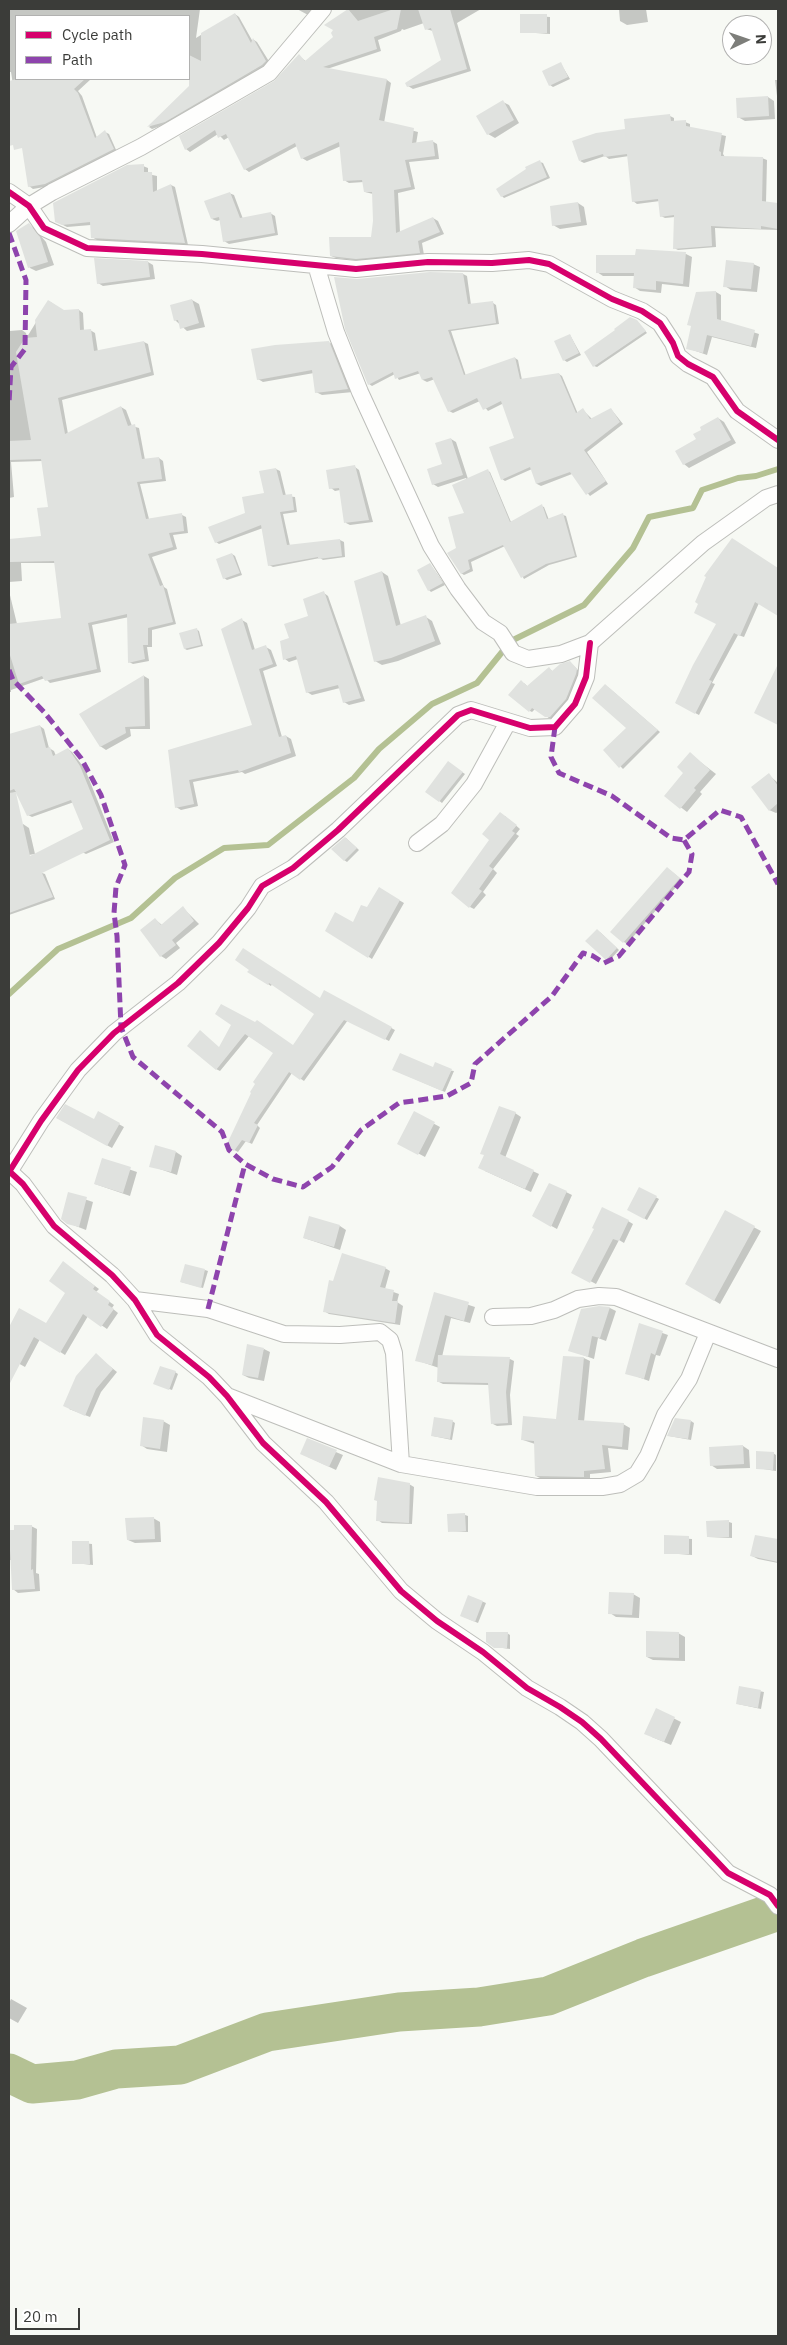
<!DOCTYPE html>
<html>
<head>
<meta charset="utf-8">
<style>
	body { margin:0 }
	#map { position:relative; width:787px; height:2345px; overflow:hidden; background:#f7f9f4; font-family:"IBM Plex Sans",sans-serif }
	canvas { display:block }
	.frame { position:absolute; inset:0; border:10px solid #3b3c39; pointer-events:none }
	.legend { position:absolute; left:15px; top:15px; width:175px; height:65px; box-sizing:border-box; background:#fff; border:1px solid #b1b1b0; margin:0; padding:6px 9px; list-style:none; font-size:15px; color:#3b3c39 }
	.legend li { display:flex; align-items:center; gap:10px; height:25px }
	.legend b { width:25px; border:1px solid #b1b1b0 }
	.north { position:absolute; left:722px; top:15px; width:50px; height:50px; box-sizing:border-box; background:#fff; border:1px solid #b1b1b0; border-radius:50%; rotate:87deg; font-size:14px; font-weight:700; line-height:20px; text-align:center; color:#3b3c39 }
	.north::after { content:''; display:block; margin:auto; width:18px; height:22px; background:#7d7e7a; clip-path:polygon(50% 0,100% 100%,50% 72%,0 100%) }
	.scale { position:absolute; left:15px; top:2308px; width:65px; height:22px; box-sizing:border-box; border:2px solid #3b3c39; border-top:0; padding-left:6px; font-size:15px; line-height:18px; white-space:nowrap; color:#3b3c39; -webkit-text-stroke:4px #fff; paint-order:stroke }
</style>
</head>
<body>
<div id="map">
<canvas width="787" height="2345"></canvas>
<div class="frame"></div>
<ul class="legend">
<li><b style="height:6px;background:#d6006c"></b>Cycle path</li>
<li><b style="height:6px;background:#8e44ad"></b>Path</li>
</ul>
<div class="north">N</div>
<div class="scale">20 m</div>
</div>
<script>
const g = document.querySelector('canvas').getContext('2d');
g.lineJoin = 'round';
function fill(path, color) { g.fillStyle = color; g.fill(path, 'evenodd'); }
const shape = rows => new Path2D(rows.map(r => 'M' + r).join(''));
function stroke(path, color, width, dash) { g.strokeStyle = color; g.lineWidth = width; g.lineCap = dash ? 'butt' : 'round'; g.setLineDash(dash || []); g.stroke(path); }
fill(shape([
	[9,9,200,9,196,38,235,14,239,17,253,42,254,40,257,42,270,63,169,123,152,129,149,127,198,79,189,74,189,16,16,16,16,79,91,79,78,91,82,96,97,138,105,132,109,134,117,152,50,186,33,189,29,186,11,72,9,72],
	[297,9,311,9,308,15],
	[351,9,481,9,457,23,471,71,413,89,408,86,442,60,433,31,426,29,424,23,404,30,402,29,401,31,378,40,381,51,327,69,387,80,391,83,384,123,418,132,416,144,432,141,437,144,439,159,409,162,415,189,398,193,400,232,433,218,438,221,444,234,422,243,424,255,362,261,336,258,331,256,372,238,374,221,373,194,365,192,364,182,349,183,344,180,341,146,307,161,302,158,297,146,249,172,245,169,229,137,224,140,218,134,190,152,186,149,275,83,299,56,307,62,335,37,335,30,326,25],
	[619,9,646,9,648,22,627,25,620,21],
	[522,15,550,17,550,34,521,32],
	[561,64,570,79,553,87,550,85],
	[775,80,778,80,778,96,777,96],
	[768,97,774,101,775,119,745,121,738,117],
	[503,102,509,105,519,123,495,138,488,134],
	[670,116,674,118,674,122,685,122,690,124,690,128,726,136,723,154,725,157,762,158,767,160,766,203,778,205,778,230,715,228,716,247,678,250,674,248,675,217,665,218,661,216,660,201,637,204,633,201,629,156,609,159,605,156,584,163,580,161,626,130],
	[540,162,543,163,550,178,504,198,502,196],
	[143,166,148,168,148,174,157,176,157,192,171,185,175,187,188,245,97,240,92,237,91,225,67,227,61,224],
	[229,193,234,195,243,219,270,213,275,216,278,235,229,244,224,241,220,220,217,221,212,219],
	[578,203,584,207,587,225,560,229,553,225],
	[29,225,35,229,46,242,54,265,36,271,30,268,17,232],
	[637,250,686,254,692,257,689,287,662,284,661,293,640,291,634,287,635,276,603,276,597,272,636,257],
	[148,262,153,265,155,279,103,286,98,283],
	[753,264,760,267,757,292,731,290,725,286],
	[463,274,467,276,471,305,493,303,496,305,499,324,451,331,466,376,515,358,518,360,522,380,559,374,562,376,578,414,583,410,592,419,611,409,623,424,587,452,608,484,590,496,572,474,541,486,537,484,532,469,505,481,502,479,516,439,504,403,488,411,480,401,453,413,449,411,435,379,427,382,423,380,421,373,399,380,395,374,372,386,369,384,357,280],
	[716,292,721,295,721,322,759,334,756,348,712,337,707,355,687,348],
	[192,300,199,304,205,327,187,331,175,320],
	[49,301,64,311,79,310,83,313,84,331,90,330,95,333,98,352,144,342,148,344,154,375,62,400,68,434,121,407,126,410,132,426,139,428,145,460,159,458,163,461,166,481,140,484,149,519,182,515,186,517,188,533,173,535,177,549,152,557,164,587,167,589,176,624,152,630,152,647,147,647,149,661,133,664,129,662,129,617,92,625,101,672,50,683,45,678,11,690,11,692,9,692,9,591,17,624,62,619,56,563,21,563,22,581,9,582,9,540,42,537,49,508,43,461,11,462,14,497,9,498,9,331,22,330,26,333,27,337],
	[637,321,647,333,597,367,594,366],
	[570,335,581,355,567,362,564,360],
	[328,342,334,345,353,392,322,395,316,392,314,373,263,382,258,379],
	[718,418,724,422,736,443,689,468,684,464,703,431],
	[451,439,456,442,468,479,488,471,490,472,511,522,541,506,544,507,549,520,563,515,566,516,577,557,549,565,524,579,505,546,471,562,473,571,464,575,461,573,458,549,466,513,467,480,466,478,438,487,433,484,444,464],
	[355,467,359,470,373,522,350,525,346,523,340,490,335,491,331,488],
	[276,469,280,471,286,496,295,497,297,512,283,514,290,546,340,540,344,542,345,557,323,560,320,558,273,567,269,565,263,528,219,544,216,542,265,494,261,472],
	[737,542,778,570,778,615,759,603,744,637,738,635,712,683,715,684,699,715,676,703,718,624],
	[232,554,235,556,242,575,227,580,224,578],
	[430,564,445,585,431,592,429,590],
	[382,572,388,576,401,626,426,617,432,621,441,644,398,661,382,665,375,661],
	[324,593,328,596,365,701,349,705,344,702,340,688,312,695,307,692,298,659,289,662,285,659,291,638,310,616],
	[242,620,247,623,255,650,266,647,271,650,277,666,263,671,282,737,286,736,291,739,296,756,245,774,242,772,193,782,198,806,181,810,176,807,169,751,254,726],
	[196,629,199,631,203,646,187,650,185,649],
	[570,662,579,671,569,700,553,718,549,718,535,709,532,712,530,711,524,683,528,687,549,668,553,672],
	[778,666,778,724,756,712],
	[144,676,149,679,150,729,130,729,131,736,106,750,100,746],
	[608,687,660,732,623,769,605,750,628,728],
	[40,726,44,729,49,748,54,751,56,756,68,749,72,752,85,769,114,842,86,854,82,852,85,829,74,802,32,817,28,815,17,792,9,794,9,735],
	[690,754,716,774,700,792,702,794,687,812,666,796,684,773],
	[449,763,465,774,442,803,427,791],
	[769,775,778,783,778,812,776,813,769,810],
	[505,816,520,829,516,834,519,836,493,869,497,873,483,892,486,895,474,909,470,907,491,839],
	[23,824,29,828,35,854,9,858,9,827],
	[346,838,359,850,347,862,344,860],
	[670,870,682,880,627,944,624,942,612,932],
	[42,873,45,874,55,899,9,915,9,883],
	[380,889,404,903,372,959,327,930,354,924,368,909],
	[183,908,199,924,176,943,180,948,166,959,161,956,156,920,162,925],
	[600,932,619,950,609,961,606,959],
	[249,972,320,999,324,992,395,1030,389,1041,348,1020,304,1081,292,1073,257,1125,260,1128,252,1144,246,1141,238,1152,227,1146,274,1053,249,1036,220,1071,216,1069,220,1048,233,1024,293,1046,316,1014,272,984,271,986],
	[434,1068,454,1071,445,1092,396,1071],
	[99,1113,124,1127,112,1148,57,1118,94,1120],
	[414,1113,440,1127,425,1157,399,1143],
	[515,1113,521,1117,505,1158,539,1174,531,1192,485,1171],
	[176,1152,182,1156,177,1175,151,1166],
	[102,1160,137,1172,130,1196,95,1184],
	[640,1189,659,1199,647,1220,629,1209],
	[566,1192,572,1195,557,1229,533,1216],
	[69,1194,93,1202,86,1230,68,1223],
	[725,1212,761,1231,720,1304,687,1284],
	[628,1221,633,1224,624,1243,619,1240,596,1284,573,1272],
	[340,1226,346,1230,340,1250,304,1238],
	[68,1266,99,1289,96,1292,114,1305,112,1308,118,1313,107,1329,88,1316,65,1355,40,1339,25,1367,9,1358,9,1332,20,1310,46,1325,71,1287],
	[385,1268,390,1271,385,1289,399,1294,397,1302,403,1306,400,1325,329,1314,324,1311,334,1282],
	[205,1270,208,1271,203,1288,181,1282],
	[435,1294,475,1307,470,1323,451,1318,442,1357,510,1359,514,1361,510,1395,512,1425,497,1426,493,1424,489,1385,443,1384,439,1382,439,1368,416,1360],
	[610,1308,616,1311,606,1341,598,1338,594,1359,569,1350,582,1310],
	[640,1325,668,1335,660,1356,656,1355,649,1381,627,1373],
	[264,1349,270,1352,264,1381,249,1378,243,1375],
	[96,1355,117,1372,101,1392,90,1417,69,1409],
	[564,1358,584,1358,590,1361,584,1422,623,1424,630,1428,628,1450,608,1448,611,1472,590,1474,590,1480,542,1479,536,1476,535,1444,523,1440,557,1420],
	[175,1372,178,1374,172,1390,158,1385],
	[163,1421,170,1425,167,1452,147,1449,141,1445],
	[452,1421,455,1423,452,1440,433,1436],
	[691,1421,694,1423,691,1440,669,1436],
	[307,1440,343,1455,336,1470,308,1457],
	[743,1446,749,1450,750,1468,717,1469,711,1465],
	[773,1453,776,1455,776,1471,757,1468],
	[409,1484,414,1487,412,1524,382,1523,378,1520],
	[465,1515,468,1516,468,1532,449,1531],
	[153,1518,160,1522,161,1542,135,1543,128,1540],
	[729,1522,732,1523,732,1538,708,1537],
	[31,1526,37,1529,36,1573,39,1574,40,1591,18,1593,13,1589,11,1560,9,1560,9,1531],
	[756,1536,778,1541,778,1563,758,1559,752,1556],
	[666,1537,692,1539,692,1555,665,1553],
	[73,1542,92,1544,93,1565,74,1563],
	[633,1594,640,1598,639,1618,616,1617,610,1613],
	[469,1596,486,1603,478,1623,464,1617],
	[507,1633,510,1635,510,1649,495,1647],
	[678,1633,685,1637,685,1661,653,1660,647,1657],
	[740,1687,764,1692,761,1709,738,1704],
	[657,1710,681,1722,671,1745,652,1737],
	[11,1999,27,2008,18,2023,9,2018,9,2003]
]), '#0003');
stroke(shape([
	[9,994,58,949,131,918,175,878,224,848,268,845,354,778,379,749,432,704,477,683,511,641,584,605,633,548,649,517,693,508,702,490,738,478,756,476,778,469]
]), '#b4c193', 6);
stroke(shape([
	[9,2073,32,2084,77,2080,116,2069,180,2065,267,2032,399,2012,479,2007,548,1996,643,1958,778,1911]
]), '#b4c193', 39);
fill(shape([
	[348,9,358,21,394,9,401,9,397,29,374,37,377,49,323,67,387,79,379,120,414,128,412,143,433,140,435,156,405,160,411,187,394,190,396,233,433,217,440,232,418,241,420,253,356,259,330,256,329,237,371,237,373,221,372,192,364,192,362,180,343,181,339,142,301,159,295,143,244,170,226,134,218,138,215,130,185,150,179,136,274,81,299,54,305,61,333,37,331,33,333,30,324,25],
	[418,9,450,9,467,69,407,87,405,83,441,60,431,28,425,30],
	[235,13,251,43,253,38,266,61,262,65,165,122,147,127,189,86,189,55,201,61,201,33],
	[520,14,547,14,547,33,520,33],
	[561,62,568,77,549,86,542,71],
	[17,79,85,79,74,89,78,93,95,138,105,130,114,149,45,184,28,187,22,148,14,150,13,145,9,146,9,81],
	[768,96,769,116,737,118,736,98],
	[503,100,514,120,487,135,476,116],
	[670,114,671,121,686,120,686,126,722,133,719,151,721,152,721,156,763,157,762,201,778,203,778,229,761,226,761,229,711,226,712,246,673,249,674,215,660,217,658,199,632,202,627,154,604,157,603,154,579,161,572,141,596,133,625,129,624,119],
	[540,160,547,177,501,197,496,189,526,169,525,167],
	[144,164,144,172,152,172,153,192,171,184,185,243,91,238,90,222,62,225,55,222,53,203,127,165],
	[230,192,240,218,271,212,275,233,223,242,219,217,211,219,204,201],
	[578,202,581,222,552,226,550,206],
	[29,223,40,237,48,262,28,268,16,231],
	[636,249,686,252,683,284,656,281,656,290,633,288,634,273,596,273,596,255,635,255],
	[94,258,148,261,150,277,97,284],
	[726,260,754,263,751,289,723,287],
	[430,272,463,273,468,304,493,301,496,323,448,330,464,375,515,357,520,379,559,373,576,413,583,408,590,419,611,408,620,422,584,450,606,481,586,495,570,472,536,484,530,467,501,480,489,447,514,438,501,401,483,410,477,398,448,412,432,377,422,380,418,371,395,379,393,372,368,385,345,329,334,277,357,279],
	[716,291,717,319,755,330,751,346,707,335,703,353,686,349,691,326,687,325,696,292],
	[192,299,199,323,180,329,178,320,174,321,170,305],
	[48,300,64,310,79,309,80,330,91,329,94,351,144,341,151,372,58,398,65,434,121,406,128,426,135,424,142,459,159,457,162,479,137,482,146,519,182,513,184,531,169,533,173,547,148,554,160,586,163,585,173,622,148,628,148,645,143,645,145,659,128,663,127,614,88,623,97,669,45,681,42,676,19,684,9,652,9,624,61,618,54,561,9,562,9,539,41,536,37,508,48,507,41,459,9,460,9,441,31,440,16,352,25,338,37,337,35,320],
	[630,317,637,320,646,331,593,367,584,352,615,330,614,329],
	[570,334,579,353,563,361,554,341],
	[329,341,348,389,315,393,312,370,257,380,251,349,275,345],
	[718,417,731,440,683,465,675,451,696,439,693,434,701,430,700,427],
	[451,438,463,475,432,485,427,469,442,464,435,443],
	[355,465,369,520,344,523,339,488,329,489,326,470],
	[276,468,283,495,292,494,294,510,280,512,287,545,340,539,342,556,318,559,318,557,268,566,261,525,215,543,208,527,245,513,242,497,264,493,259,471],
	[488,469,510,522,542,504,547,519,563,513,575,556,546,564,521,578,503,545,468,560,470,569,461,574,447,553,456,548,448,517,464,513,452,485],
	[732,538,778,568,778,616,755,602,740,636,734,633,709,680,712,681,695,714,675,703,693,665,716,624,694,613,698,604,695,602,706,577,704,576],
	[232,553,240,573,223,579,216,559],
	[430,563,443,583,428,591,417,570],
	[382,571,396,626,426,615,435,641,391,658,374,662,354,581],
	[324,591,361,698,343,703,338,685,306,693,296,656,283,660,280,641,289,638,284,624,308,616,303,599],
	[242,618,252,650,266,645,273,664,259,669,279,737,286,735,291,753,239,772,238,770,189,780,194,804,175,808,168,750,252,725,221,629],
	[197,628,201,645,184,649,179,633],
	[570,661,577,669,576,674,566,699,550,717,545,717,532,708,529,712,508,695,521,680,527,686,549,667,552,671,560,664],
	[778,664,778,725,754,713],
	[144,675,145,726,125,727,126,733,100,747,79,714],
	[605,684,658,730,619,768,603,750,626,728,592,698],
	[40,725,46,748,50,747,53,756,68,748,80,766,110,840,42,873,53,897,9,913,9,793,16,792,14,789,9,791,9,734],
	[16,793,27,816,71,800,83,829,30,856],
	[690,752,710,770,694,788,696,790,680,809,664,796,683,773,677,767],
	[448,761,463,772,439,802,425,792],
	[769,773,778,786,778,803,769,811,751,787],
	[500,812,517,825,512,831,515,833,489,866,493,869,479,889,482,891,469,908,451,893,489,840,482,834],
	[345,837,357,848,344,861,331,849],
	[667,867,680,878,623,943,610,932],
	[379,887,400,900,368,958,325,931,335,912,353,922,361,905,367,907],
	[183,906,194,921,172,940,176,945,160,957,140,930,155,918,161,925],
	[597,929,617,948,606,960,585,941],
	[243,948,320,998,324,990,392,1027,385,1040,344,1020,300,1080,289,1072,254,1123,258,1125,249,1143,242,1140,234,1151,226,1146,251,1093,250,1092,255,1084,253,1082,273,1053,245,1034,216,1070,187,1046,200,1030,219,1047,231,1025,215,1014,221,1004,255,1022,257,1020,293,1045,314,1014,269,983,268,985,247,972,249,970,235,960],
	[400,1053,433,1067,435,1062,452,1069,442,1091,392,1070],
	[65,1104,94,1119,98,1111,120,1123,107,1146,56,1118],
	[499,1106,516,1112,500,1154,534,1170,525,1189,478,1168,484,1155,480,1154],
	[414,1111,435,1122,418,1155,397,1144],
	[155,1145,176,1151,171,1172,149,1167],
	[102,1158,131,1167,123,1193,94,1184],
	[549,1183,567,1191,551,1227,532,1216],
	[639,1187,657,1196,644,1219,627,1210],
	[68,1192,87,1197,79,1227,67,1224,61,1219],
	[602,1207,629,1220,619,1241,613,1239,590,1283,571,1273,594,1229,592,1228],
	[725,1210,755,1226,714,1301,685,1284],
	[309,1216,340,1225,334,1247,303,1238],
	[342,1253,386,1267,380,1287,394,1290,392,1301,398,1301,395,1323,323,1312,329,1280,333,1281],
	[63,1261,95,1286,93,1289,110,1301,108,1305,114,1309,101,1327,83,1314,60,1353,34,1337,9,1385,9,1327,19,1308,46,1323,65,1293,49,1281],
	[185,1264,205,1269,201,1288,180,1282],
	[434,1292,469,1302,464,1321,445,1315,432,1365,415,1361],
	[599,1306,610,1307,600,1338,592,1336,588,1357,568,1351,581,1309],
	[639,1323,663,1331,655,1355,651,1353,644,1379,625,1374],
	[247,1344,264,1348,258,1378,242,1375],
	[96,1353,113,1369,96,1389,85,1416,63,1406,76,1376],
	[438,1355,510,1357,506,1392,508,1423,491,1424,488,1383,437,1382],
	[563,1356,584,1357,578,1420,624,1423,622,1447,602,1445,605,1469,584,1471,584,1477,535,1476,534,1441,521,1440,523,1416,556,1419],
	[160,1366,176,1371,169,1390,153,1384],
	[143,1417,164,1420,160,1449,140,1446],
	[434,1417,453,1420,450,1439,431,1436],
	[675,1418,691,1420,688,1439,667,1436],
	[307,1438,337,1450,329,1467,300,1454],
	[743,1445,744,1464,710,1466,709,1447],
	[756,1451,774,1452,773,1470,756,1469],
	[378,1477,410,1483,409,1523,376,1521,377,1501,374,1500],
	[465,1513,466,1531,448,1532,447,1514],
	[154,1517,155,1539,127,1540,125,1518],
	[729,1520,729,1537,707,1537,706,1521],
	[14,1525,32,1525,31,1570,33,1569,35,1589,12,1590,9,1530,14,1530],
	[664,1535,689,1536,689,1554,664,1554],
	[755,1535,778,1539,778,1562,750,1556],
	[72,1541,89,1541,90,1564,72,1564],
	[609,1592,634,1593,632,1615,608,1614],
	[468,1595,483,1601,475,1622,460,1616],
	[646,1631,679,1632,679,1658,646,1657],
	[486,1632,508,1632,507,1648,494,1648,486,1642],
	[739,1686,761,1690,758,1708,736,1704],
	[656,1708,675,1717,664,1742,644,1734]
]), '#e0e2df');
const street = shape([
	[9,192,29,206,44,228,87,248,202,254,356,269,428,262,492,263,529,260,549,264,612,299,642,311,660,323,673,343,678,356,688,364,713,377,737,411,778,440],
	[9,224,29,206,52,192,141,147,269,73,323,9],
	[316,265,336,332,360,392,431,546,458,589,483,622,500,633,513,653,528,659,561,654,590,643,703,543,766,498,778,494],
	[417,843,442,824,474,784,508,722],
	[9,1171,23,1184,54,1226,112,1275,135,1300,157,1335,209,1377,227,1396,263,1443,326,1502,401,1591,437,1621,483,1652,527,1688,560,1707,582,1722,601,1739,728,1873,770,1895,778,1906],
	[9,1172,41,1121,78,1070,114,1033,178,983,219,943,248,908,262,886,293,868,338,830,458,715,471,710,530,728,555,727,575,704,586,677,590,643],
	[135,1300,208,1309,284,1334,340,1335,380,1332,390,1340,394,1353,401,1464],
	[493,1317,531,1316,554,1310,578,1299,599,1296,616,1297,778,1359],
	[227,1396,401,1464,537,1487,602,1487,620,1484,637,1474,648,1456,665,1415,689,1379,708,1333]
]);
stroke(street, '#bdbeba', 18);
stroke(street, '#fefefd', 16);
stroke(shape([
	[9,233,26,280,25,349,11,367,9,404],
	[9,670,13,680,44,712,81,758,101,795,125,865,116,887,114,913,117,936,121,1027,133,1057,222,1132,229,1150,245,1164,273,1179,303,1187,332,1167,361,1130,399,1103,447,1096,471,1083,475,1064,552,996,583,953,593,956,604,963,619,956,689,872,692,854,684,840],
	[555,727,551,757,559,773,612,796,671,838,684,840,720,810,741,817,778,884],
	[208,1309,245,1164]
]), '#8e44ad', 5, [10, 5]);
stroke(shape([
	[9,192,29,206,44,228,87,248,202,254,356,269,428,262,492,263,529,260,549,264,612,299,642,311,660,323,673,343,678,356,688,364,713,377,737,411,778,440],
	[9,1171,23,1184,54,1226,112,1275,135,1300,157,1335,209,1377,227,1396,263,1443,326,1502,401,1591,437,1621,483,1652,527,1688,560,1707,582,1722,601,1739,728,1873,770,1895,778,1906],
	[9,1172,41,1121,78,1070,114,1033,178,983,219,943,248,908,262,886,293,868,338,830,458,715,471,710,530,728,555,727,575,704,586,677,590,643]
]), '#d6006c', 6);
</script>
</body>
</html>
